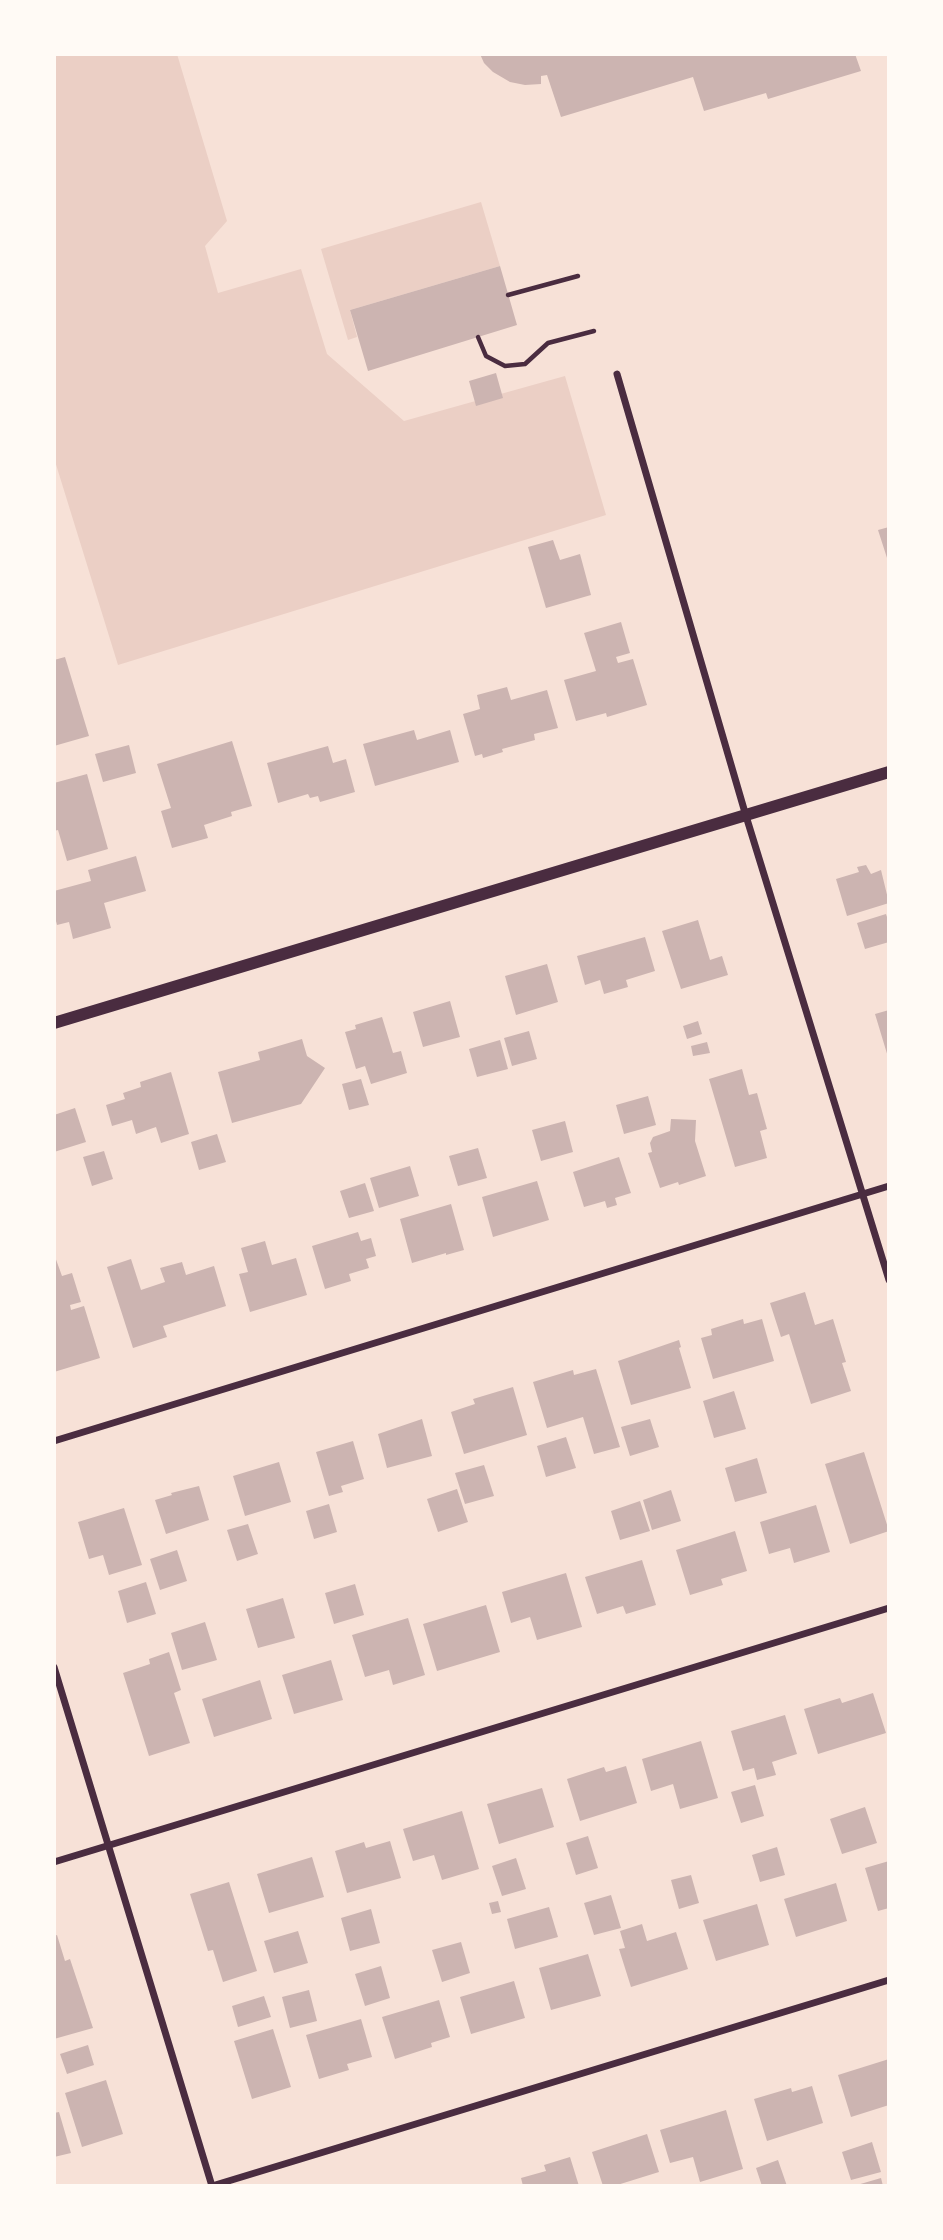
<!DOCTYPE html>
<html>
<head>
<meta charset="utf-8">
<style>
	body { margin:0 }
	#map { position:relative; width:943px; height:2240px; overflow:hidden; background:#f7e1d7; font-family:Literata,serif }
	canvas { display:block }
	.frame { position:absolute; inset:0; border:56px solid #fffaf5; pointer-events:none }
</style>
</head>
<body>
<div id="map">
<canvas width="943" height="2240"></canvas>
<div class="frame"></div>
</div>
<script>
const g = document.querySelector('canvas').getContext('2d');
g.lineJoin = 'round';
function fill(path, color) { g.fillStyle = color; g.fill(path, 'evenodd'); }
const shape = rows => new Path2D(rows.map(r => 'M' + r).join(''));
function stroke(path, color, width, dash) { g.strokeStyle = color; g.lineWidth = width; g.lineCap = dash ? 'butt' : 'round'; g.setLineDash(dash || []); g.stroke(path); }
fill(shape([
	[54,54,177,54,227,221,205,246,218,293,301,269,327,354,404,421,565,376,606,515,118,665,54,458],
	[481,202,500,266,350,310,357,337,348,340,321,249]
]), '#ebcfc5');
fill(shape([
	[480,54,855,54,861,71,768,99,766,93,704,111,693,77,561,117,547,75,541,76,541,84,525,85,510,82,493,72,484,63],
	[500,266,517,325,368,371,350,310],
	[496,373,503,398,476,406,469,381],
	[889,527,889,561,888,561,878,530],
	[553,540,560,560,580,554,591,595,546,608,528,547],
	[621,622,630,653,616,657,618,663,633,659,647,705,607,717,606,713,576,721,564,680,596,671,584,633],
	[65,657,89,736,54,746,54,660],
	[507,687,511,700,547,690,558,728,534,734,535,740,502,749,503,752,483,758,482,754,475,756,463,714,480,709,477,695],
	[414,730,417,740,450,730,459,762,375,786,363,744],
	[232,741,252,806,231,812,232,816,204,825,208,838,172,848,161,811,171,808,157,764],
	[129,745,136,773,103,782,95,754],
	[328,746,333,763,346,759,355,792,320,802,318,796,310,798,308,794,278,803,267,763],
	[87,774,108,849,67,861,58,830,54,831,54,783],
	[136,856,146,891,104,903,111,928,73,939,69,922,57,925,54,913,54,891,91,881,88,870],
	[866,865,871,874,881,870,889,903,847,916,836,879,859,872,857,867],
	[886,914,889,923,889,942,865,949,857,923],
	[698,920,710,960,722,956,728,975,681,989,662,931],
	[645,937,655,971,626,980,628,987,604,994,600,980,585,985,577,956],
	[547,964,558,1002,516,1015,505,976],
	[450,1001,460,1037,423,1047,413,1012],
	[889,1010,889,1057,888,1057,875,1014],
	[382,1017,393,1053,401,1051,407,1073,371,1084,365,1066,356,1069,345,1032,356,1029,355,1025],
	[698,1021,702,1034,687,1039,683,1026],
	[529,1031,537,1059,512,1066,504,1038],
	[302,1039,307,1056,325,1068,301,1104,232,1123,218,1072,260,1060,258,1052],
	[500,1040,508,1069,477,1077,469,1049],
	[707,1042,710,1053,693,1056,691,1046],
	[742,1069,749,1095,757,1093,767,1129,760,1131,767,1158,735,1167,709,1079],
	[171,1072,189,1134,161,1143,156,1127,136,1134,132,1120,112,1126,106,1105,125,1099,123,1093,141,1087,140,1082],
	[361,1079,369,1105,349,1110,342,1084],
	[648,1096,656,1125,624,1134,616,1105],
	[75,1108,86,1142,54,1152,54,1115],
	[671,1119,696,1120,695,1141,706,1176,679,1185,678,1182,660,1188,648,1153,652,1152,650,1143,653,1137,670,1131],
	[565,1121,573,1152,541,1161,532,1130],
	[217,1134,226,1162,199,1170,191,1142],
	[478,1148,487,1178,458,1186,449,1156],
	[104,1151,113,1179,92,1186,83,1157],
	[619,1157,631,1193,615,1198,617,1205,607,1208,605,1201,584,1207,573,1172],
	[410,1166,419,1196,379,1208,370,1178],
	[537,1181,549,1220,493,1237,482,1197],
	[365,1183,374,1211,349,1218,340,1191],
	[451,1204,464,1250,446,1255,446,1253,412,1263,400,1219],
	[358,1232,361,1241,371,1238,376,1256,366,1259,369,1268,349,1274,351,1281,325,1289,312,1246],
	[265,1241,272,1265,296,1258,307,1295,250,1312,239,1274,248,1272,241,1248],
	[54,1254,62,1276,72,1273,81,1302,70,1305,71,1310,84,1306,100,1358,54,1372],
	[131,1259,141,1290,165,1282,160,1268,182,1262,186,1275,214,1266,226,1306,163,1326,167,1337,133,1348,107,1267],
	[805,1292,815,1325,833,1319,846,1362,842,1363,851,1391,811,1404,789,1334,781,1337,770,1303],
	[743,1319,744,1324,762,1319,774,1361,713,1379,701,1338,712,1335,711,1329],
	[679,1340,681,1347,679,1348,691,1388,631,1405,618,1361],
	[596,1369,620,1447,594,1454,583,1417,547,1428,533,1382,573,1370,574,1375],
	[513,1387,527,1435,464,1454,451,1412,475,1404,473,1399],
	[734,1391,746,1429,714,1438,703,1401],
	[422,1419,432,1456,387,1468,378,1434],
	[650,1419,659,1447,630,1456,621,1427],
	[566,1437,576,1468,546,1477,537,1446],
	[353,1441,364,1479,341,1486,343,1492,329,1496,316,1452],
	[864,1452,889,1531,850,1544,825,1464],
	[757,1458,767,1493,735,1502,725,1468],
	[279,1462,291,1502,245,1516,233,1476],
	[484,1465,494,1496,465,1504,455,1473],
	[199,1486,209,1520,166,1534,155,1500,172,1495,171,1493],
	[457,1489,468,1522,438,1532,427,1499],
	[671,1490,681,1521,652,1530,643,1500],
	[640,1501,650,1531,620,1540,611,1511],
	[329,1504,337,1532,314,1539,306,1511],
	[816,1505,830,1552,794,1563,790,1548,769,1554,760,1522],
	[124,1508,142,1565,109,1575,103,1555,89,1559,78,1522],
	[248,1524,258,1554,237,1561,227,1530],
	[735,1531,747,1571,721,1579,723,1585,690,1595,676,1550],
	[177,1550,187,1581,160,1590,150,1559],
	[642,1560,656,1605,626,1614,623,1606,597,1614,585,1577],
	[566,1573,582,1627,537,1640,530,1617,511,1623,502,1592],
	[146,1582,156,1614,127,1623,118,1591],
	[355,1584,364,1615,334,1624,325,1593],
	[283,1598,295,1638,258,1648,246,1609],
	[486,1605,500,1652,437,1671,423,1624],
	[408,1618,425,1675,393,1685,389,1670,365,1677,352,1635],
	[205,1622,217,1660,182,1670,171,1633],
	[169,1652,181,1690,174,1693,190,1743,149,1756,123,1673,150,1664,149,1659],
	[331,1660,343,1700,294,1714,282,1675],
	[260,1680,272,1719,214,1737,202,1699],
	[873,1693,886,1733,818,1754,804,1709,840,1698,842,1703],
	[785,1715,797,1754,772,1762,776,1775,757,1780,754,1768,743,1771,731,1731],
	[701,1741,718,1798,680,1809,673,1784,651,1791,642,1759],
	[626,1766,637,1803,580,1821,567,1779,604,1767,606,1772],
	[755,1785,764,1816,741,1823,731,1792],
	[542,1788,554,1827,499,1844,487,1804],
	[865,1807,877,1843,842,1854,830,1819],
	[462,1811,479,1869,442,1880,434,1855,413,1861,403,1829],
	[588,1836,598,1868,576,1875,566,1843],
	[390,1841,401,1878,347,1893,335,1851,364,1842,366,1848],
	[777,1847,785,1875,760,1882,752,1855],
	[312,1857,324,1897,269,1913,257,1874],
	[516,1858,526,1889,502,1896,492,1866],
	[889,1861,889,1908,878,1911,865,1868],
	[691,1875,699,1903,679,1909,671,1880],
	[229,1882,257,1971,223,1982,213,1950,208,1951,190,1894],
	[836,1883,847,1921,796,1937,784,1899],
	[611,1895,621,1928,594,1935,584,1903],
	[498,1901,501,1912,492,1914,489,1903],
	[757,1904,769,1945,716,1961,703,1920],
	[549,1907,558,1937,515,1949,507,1919],
	[371,1909,380,1943,350,1951,341,1918],
	[642,1924,647,1941,676,1932,688,1969,631,1987,619,1949,625,1948,620,1931],
	[298,1931,308,1963,274,1973,264,1941],
	[57,1935,65,1961,70,1959,93,2028,54,2039,54,1936],
	[461,1942,470,1973,442,1982,432,1950],
	[588,1954,601,1996,551,2010,539,1968],
	[381,1966,390,1998,365,2006,355,1974],
	[514,1981,525,2018,471,2034,460,1997],
	[309,1990,317,2021,290,2028,282,1997],
	[264,1996,271,2017,238,2027,232,2006],
	[439,2000,450,2037,431,2043,432,2047,395,2059,382,2017],
	[361,2019,372,2057,347,2064,349,2070,319,2079,306,2035],
	[273,2029,291,2087,252,2099,234,2041],
	[88,2045,94,2065,67,2074,60,2054],
	[889,2059,889,2105,851,2117,838,2075],
	[106,2080,123,2134,82,2147,65,2093],
	[812,2086,823,2123,767,2141,754,2099,791,2088,792,2092],
	[726,2110,743,2169,700,2182,693,2157,670,2163,660,2130],
	[59,2112,71,2153,54,2157,54,2113],
	[647,2134,659,2172,614,2186,603,2186,592,2152],
	[872,2142,881,2172,851,2180,842,2152],
	[570,2157,579,2186,523,2186,521,2178,546,2171,544,2165],
	[778,2160,787,2186,762,2186,756,2168],
	[881,2178,883,2186,857,2186,857,2185]
]), '#ccb4b1');
stroke(shape([
	[508,295,578,276],
	[478,337,486,356,505,366,525,364,548,343,594,331]
]), '#4a2c40', 4.5);
stroke(shape([
	[617,374,746,816,889,1280],
	[54,1441,889,1186],
	[54,1667,212,2186],
	[54,1862,889,1608],
	[212,2186,889,1980]
]), '#4a2c40', 7);
stroke(shape([
	[54,1023,889,772]
]), '#4a2c40', 12);
</script>
</body>
</html>
